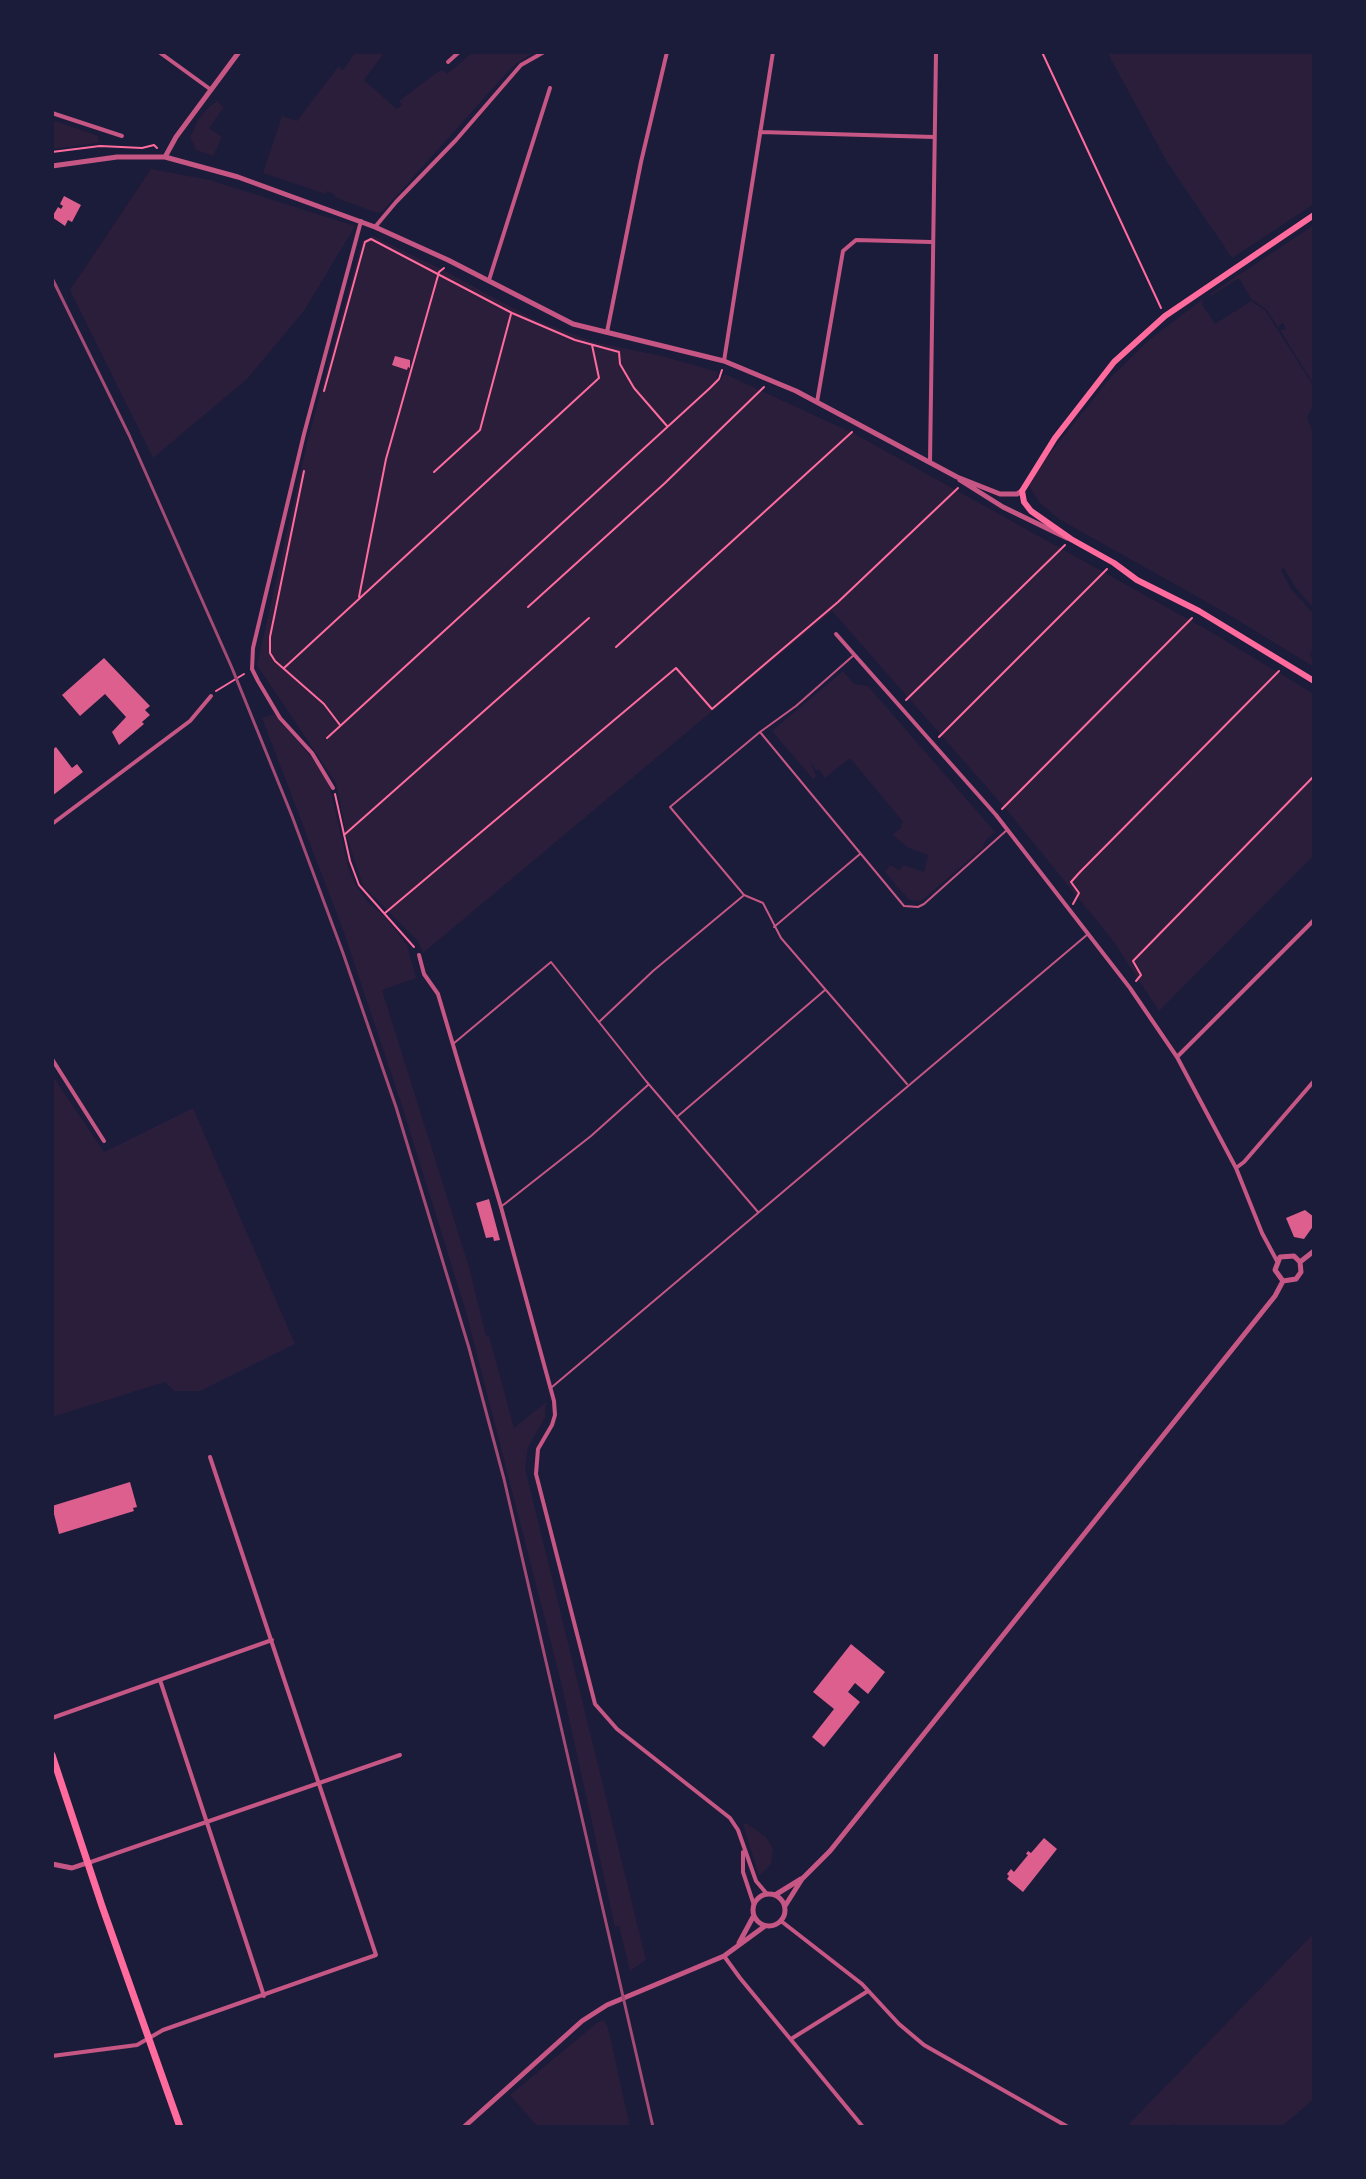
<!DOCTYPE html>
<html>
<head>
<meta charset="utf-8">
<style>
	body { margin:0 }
	#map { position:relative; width:1366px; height:2179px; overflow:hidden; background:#1b1b3a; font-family:Overpass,sans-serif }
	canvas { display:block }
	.frame { position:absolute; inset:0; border:54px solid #1b1b3a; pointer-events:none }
</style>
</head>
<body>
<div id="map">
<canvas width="1366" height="2179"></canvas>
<div class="frame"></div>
</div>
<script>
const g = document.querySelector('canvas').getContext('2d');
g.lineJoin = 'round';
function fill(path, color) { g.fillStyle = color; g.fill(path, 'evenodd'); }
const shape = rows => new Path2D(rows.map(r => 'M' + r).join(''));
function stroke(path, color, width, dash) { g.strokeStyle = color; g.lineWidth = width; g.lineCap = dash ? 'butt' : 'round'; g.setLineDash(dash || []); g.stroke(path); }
fill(shape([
	[356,52,385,52,364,80,397,109,402,105,399,101,436,73,443,70,447,74,473,52,534,52,511,68,382,212,377,213,334,197,335,195,327,191,326,194,263,173,282,116,297,121,338,67,343,70],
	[1107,52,1314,52,1314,204,1232,258,1167,162],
	[217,101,224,107,209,128,222,137,213,156,196,150,190,137,198,120,208,108],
	[52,120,98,136,99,143,52,149],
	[151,169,210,180,355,226,304,311,247,379,153,458,70,290],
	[1314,225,1314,385,1280,330,1286,329,1283,323,1279,326,1279,329,1266,309,1252,300,1239,278,1211,296,1210,294],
	[373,236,443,270,533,319,594,342,666,357,718,372,716,377,721,380,725,374,855,434,1206,629,1314,694,1314,855,1159,1011,1114,942,1006,809,832,611,423,953,417,940,363,886,347,837,336,783,257,665,308,439,362,241],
	[1203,299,1202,304,1215,324,1251,301,1265,310,1314,387,1314,404,1307,418,1314,433,1314,608,1296,588,1284,568,1281,570,1291,589,1314,614,1314,643,1309,658,1314,653,1314,667,1226,613,1059,519,1040,503,1029,486,1040,466,1110,378,1149,340],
	[843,671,854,684,868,686,995,832,985,841,983,848,921,901,909,900,885,872,890,865,900,870,903,865,924,872,928,855,909,848,892,835,902,827,900,825,903,822,850,758,825,778,819,769,816,771,809,758,816,776,813,779,772,731],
	[274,714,312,758,329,784,349,870,355,884,367,901,385,917,407,945,416,978,382,990,469,1267,486,1336,489,1336,514,1428,546,1402,545,1418,528,1447,525,1468,646,1960,630,1971,619,1926,615,1927,560,1678,466,1312,403,1109,344,933,262,718],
	[52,1075,104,1152,193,1108,295,1344,200,1391,174,1391,165,1382,52,1417],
	[746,1823,766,1837,773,1849,771,1864,759,1876,743,1824],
	[1314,1933,1314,2099,1281,2127,1181,2127,1173,2124,1169,2127,1133,2127,1129,2124],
	[604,2020,608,2028,630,2127,538,2127,510,2095,598,2022]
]), '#2a1e3b');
fill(shape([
	[64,196,81,205,72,222,68,220,65,226,52,217,58,207,61,209,63,206,60,204],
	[395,356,410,360,410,368,408,367,407,370,392,365],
	[104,658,150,706,145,710,150,715,142,722,144,724,119,745,112,732,126,717,105,694,80,716,62,695],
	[56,747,72,768,77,764,83,772,52,796,52,750],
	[489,1199,500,1240,494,1241,493,1237,486,1238,476,1203],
	[1305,1210,1314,1217,1314,1225,1304,1239,1294,1237,1286,1218],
	[130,1482,137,1507,133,1508,134,1511,59,1534,52,1506],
	[851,1644,885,1672,868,1694,855,1683,848,1692,860,1702,824,1747,812,1737,834,1709,813,1692],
	[1044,1838,1057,1849,1023,1892,1007,1879,1009,1876,1007,1874,1011,1869,1014,1872,1028,1855,1026,1854,1028,1851,1031,1853]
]), '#dd5f8e');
stroke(shape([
	[1042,52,1161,308],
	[52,152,100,146,142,148,154,145,157,148],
	[324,391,365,242,371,239,512,313,575,340,619,352,620,364,634,388,667,426],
	[304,471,270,637,270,653,275,661,324,704,340,725],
	[434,472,480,430,511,314],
	[359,597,386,459,439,272,444,268],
	[528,607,665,483,764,387],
	[616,647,852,432],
	[284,668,599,378,592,345],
	[216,691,244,674],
	[906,700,1065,545],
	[939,737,1107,569],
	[327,738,710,388,719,379,722,370],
	[335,794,350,861,359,885,414,947],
	[1002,809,1192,618],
	[344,835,589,618],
	[1073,904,1079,893,1071,882,1080,872,1279,671],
	[385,913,676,668,712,709,838,602,958,488],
	[1136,981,1141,975,1133,961,1314,776]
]), '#ff6b9d', 2);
stroke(shape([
	[854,655,796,706,760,732,670,807,744,895,763,903,781,938,907,1084],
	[760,732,904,906,918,907,924,904,1007,830],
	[774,927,860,854],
	[600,1021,653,971,743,896],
	[453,1044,551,962,646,1081,758,1212],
	[678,1116,825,990],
	[502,1206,591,1136,648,1085],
	[552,1387,1088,934]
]), '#c65784', 2);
stroke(shape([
	[159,52,210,89],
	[448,62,459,52],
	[52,113,122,136],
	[760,132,934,137],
	[375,227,396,202,456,140,521,65,544,52],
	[489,280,550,88],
	[607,332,641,162,667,52],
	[724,361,773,52],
	[817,402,843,251,856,240,931,242],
	[930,462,936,52],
	[836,634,996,815,1130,988,1177,1057,1236,1168,1262,1233,1277,1261],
	[333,788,312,753,280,718,258,681,252,669,253,648,304,434,361,221],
	[52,824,190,721,211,696],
	[419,955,424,974,438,994,501,1207,554,1401,555,1415,552,1425,538,1449,536,1474,595,1704,617,1729,730,1818,738,1830,756,1881,767,1894],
	[1177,1057,1314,920],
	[52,1059,104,1141],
	[1236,1168,1244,1162,1314,1081],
	[160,1680,264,1996],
	[52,1718,272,1640],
	[743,1852,743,1872,754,1905],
	[88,1863,400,1755],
	[781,1921,862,1984,899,2024,924,2045,1068,2127],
	[724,1956,740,1978,863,2127],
	[791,2039,868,1991],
	[52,2056,137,2045,163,2030,376,1955,210,1457]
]), '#c65784', 4);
stroke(shape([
	[165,157,176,137,239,52],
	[52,166,117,157,165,157,238,177,375,227,448,260,573,324,724,361,796,391,957,477,1000,494,1017,494,1022,491],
	[960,480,1003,507,1067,538],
	[1300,1262,1314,1251],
	[1283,1281,1275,1270,1280,1257,1294,1256,1300,1262],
	[1283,1281,1296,1279,1301,1272,1300,1262],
	[52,1864,72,1868,87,1863],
	'753 1910a16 16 0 1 1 32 0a16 16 0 1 1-32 0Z',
	[775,1895,801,1879],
	[785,1906,802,1879,830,1851,1275,1296,1283,1281],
	[739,1943,753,1917],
	[464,2127,582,2021,607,2005,724,1956,765,1926]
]), '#c65784', 5);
stroke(shape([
	[1314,215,1165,316,1114,362,1055,438,1022,491,1024,502,1031,511,1071,539,1114,563,1137,580,1199,611,1314,681]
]), '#ff6b9d', 6);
stroke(shape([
	[52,1755,102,1906,180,2127]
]), '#ff6b9d', 7);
stroke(shape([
	[52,278,129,435,232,668,292,816,343,953,396,1107,469,1348,504,1479,653,2127]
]), '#a44b75', 3);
</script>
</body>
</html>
